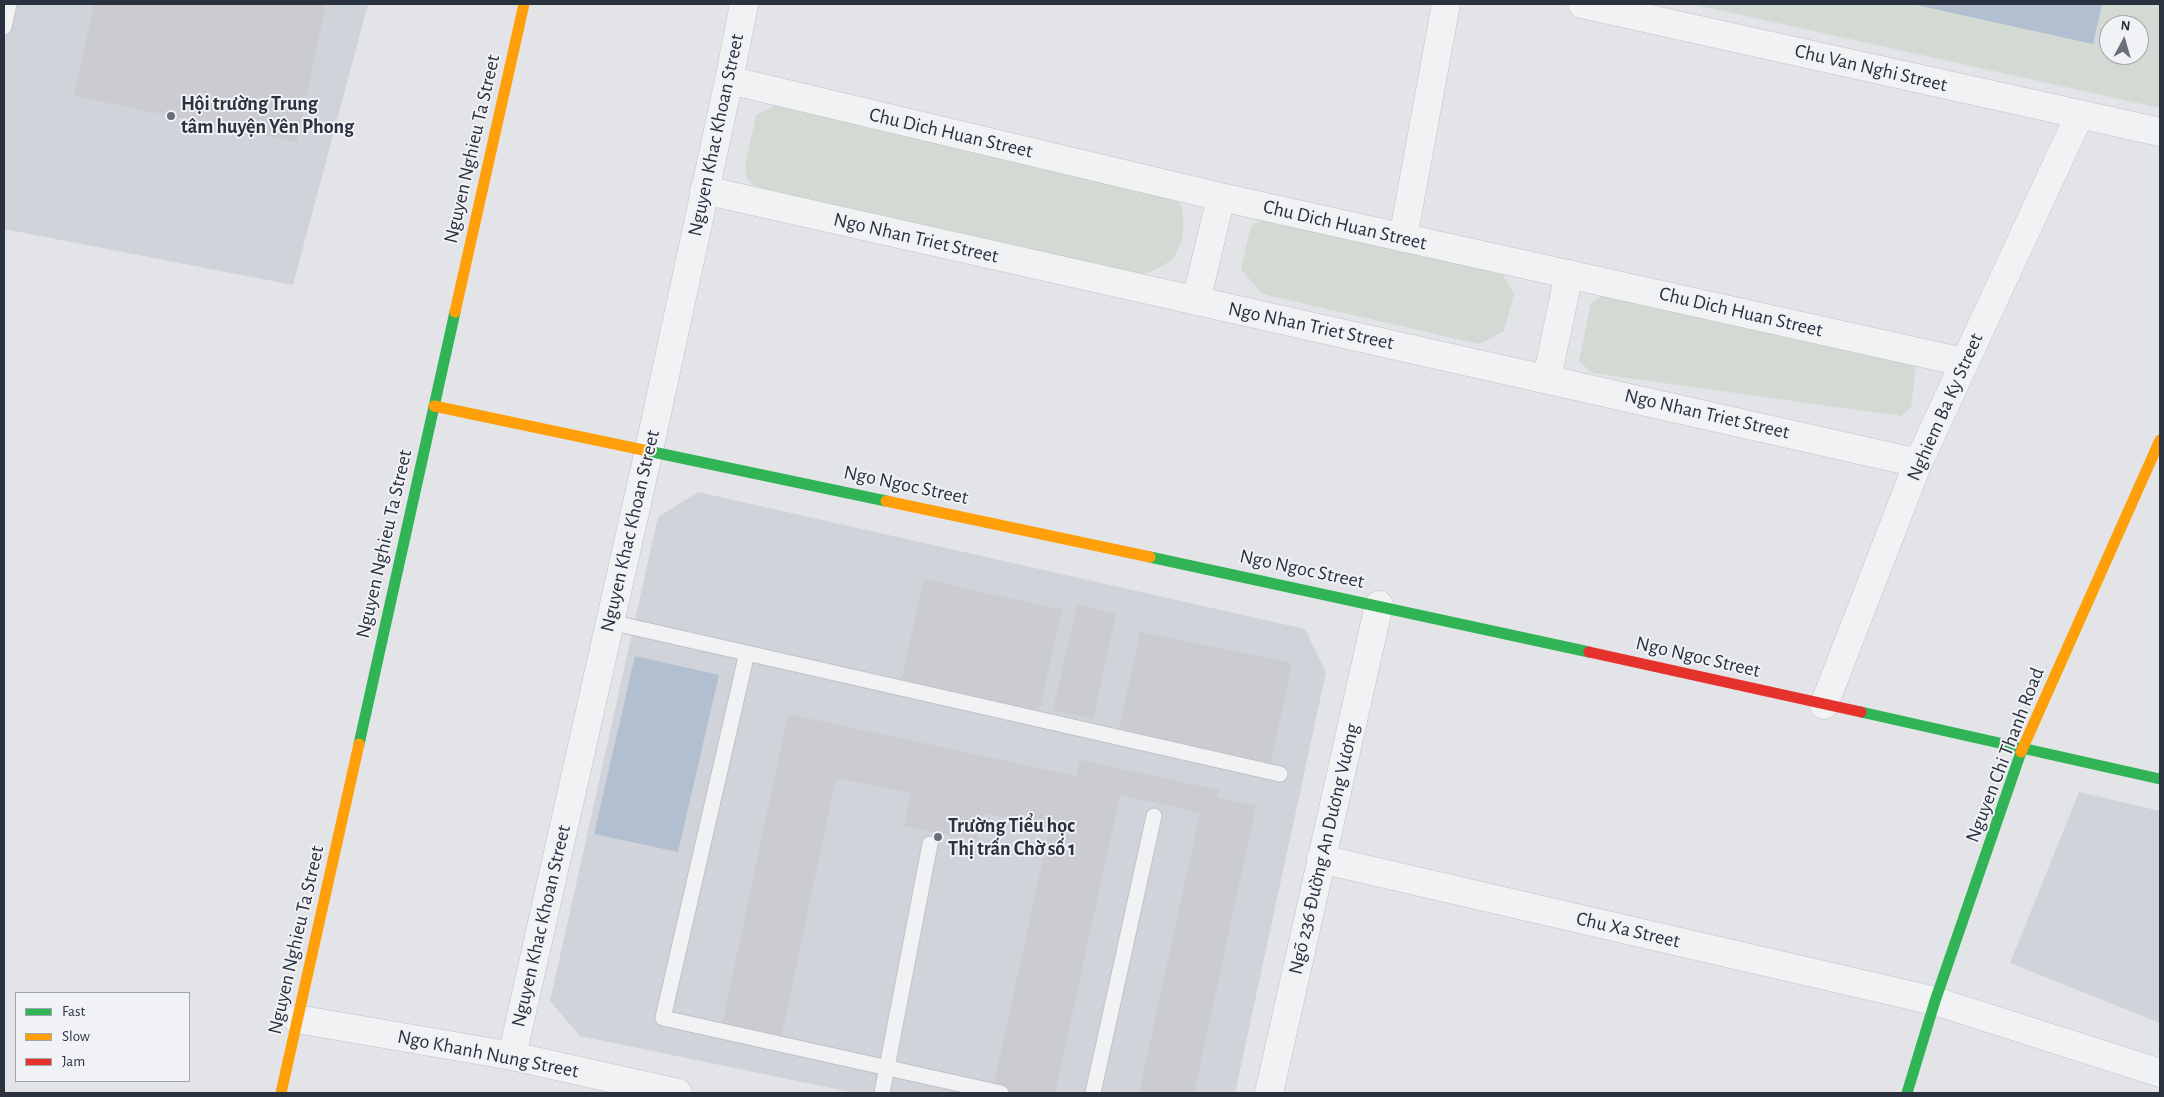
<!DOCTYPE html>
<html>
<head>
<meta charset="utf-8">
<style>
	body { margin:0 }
	#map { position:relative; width:2164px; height:1097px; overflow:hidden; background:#e2e4e7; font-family:"Alegreya Sans",sans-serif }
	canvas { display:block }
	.frame { position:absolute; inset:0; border:5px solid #2a313f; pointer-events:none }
	.legend { position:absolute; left:15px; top:992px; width:175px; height:90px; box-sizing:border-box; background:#f0f2f6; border:1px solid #a1a5ad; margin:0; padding:6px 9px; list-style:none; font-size:15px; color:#2a313f }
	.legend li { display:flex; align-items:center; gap:10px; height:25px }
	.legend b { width:25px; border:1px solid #a1a5ad }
	.north { position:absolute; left:2099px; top:15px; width:50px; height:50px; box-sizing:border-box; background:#f0f2f6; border:1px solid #a1a5ad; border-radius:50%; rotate:6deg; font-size:14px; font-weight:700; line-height:20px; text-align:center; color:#2a313f }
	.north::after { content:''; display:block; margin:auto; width:18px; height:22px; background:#6a707a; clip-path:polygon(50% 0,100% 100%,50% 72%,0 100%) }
</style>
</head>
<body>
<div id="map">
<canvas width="2164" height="1097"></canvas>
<div class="frame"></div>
<ul class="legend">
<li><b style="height:6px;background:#30b455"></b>Fast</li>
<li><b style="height:6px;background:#ff9f0a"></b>Slow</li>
<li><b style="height:6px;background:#e5322d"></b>Jam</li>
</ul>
<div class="north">N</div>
</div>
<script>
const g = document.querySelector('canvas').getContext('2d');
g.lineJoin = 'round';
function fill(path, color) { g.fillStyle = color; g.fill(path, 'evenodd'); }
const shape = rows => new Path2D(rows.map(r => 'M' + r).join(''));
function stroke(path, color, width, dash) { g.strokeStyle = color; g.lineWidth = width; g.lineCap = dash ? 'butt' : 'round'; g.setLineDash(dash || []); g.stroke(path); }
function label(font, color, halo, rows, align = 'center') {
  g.font = font + ' "Alegreya Sans",sans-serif'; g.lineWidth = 4; g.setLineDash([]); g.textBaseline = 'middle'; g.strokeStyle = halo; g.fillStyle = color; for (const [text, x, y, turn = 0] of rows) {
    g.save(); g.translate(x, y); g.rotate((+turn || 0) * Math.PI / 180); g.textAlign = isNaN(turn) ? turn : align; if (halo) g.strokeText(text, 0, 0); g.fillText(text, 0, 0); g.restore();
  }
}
fill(shape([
	[4,4,368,4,293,285,4,229],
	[698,492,1305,629,1326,672,1235,1093,855,1093,580,1036,550,1001,658,517],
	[2079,792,2160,811,2160,1023,2010,963]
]), '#d1d3da');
fill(shape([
	[1692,4,2160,4,2160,108],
	[2109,25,2139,25,2139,55,2109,55],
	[776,105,1177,197,1183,212,1183,237,1179,247,1173,259,1157,269,1142,274,767,190,753,185,747,177,745,167,756,115],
	[1270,214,1497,266,1514,293,1504,331,1479,344,1262,294,1241,269,1251,226],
	[1612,288,1916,365,1911,407,1901,416,1592,373,1579,361,1591,303]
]), '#d2dad3');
fill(shape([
	[1912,4,2102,4,2093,44],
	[635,656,719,675,678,852,594,834]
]), '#b2bfd1');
fill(shape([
	[94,4,326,4,297,142,74,96],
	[924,579,1062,610,1039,712,901,681],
	[1077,605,1116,614,1093,719,1053,710],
	[1140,632,1292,663,1271,763,1119,731],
	[788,714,1076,776,1080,760,1219,790,1218,797,1256,806,1194,1093,1139,1093,1200,813,1120,795,1055,1093,992,1093,1050,827,984,813,978,841,904,826,911,793,836,778,780,1043,721,1030]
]), '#cacccf');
const lane = shape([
	[4,27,9,4],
	[610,622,1280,774],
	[747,653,663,1018,1001,1093],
	[882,1093,930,844],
	[1093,1093,1154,816]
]);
const street = shape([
	[1582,4,2160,132],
	[729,80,1221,197,1963,362],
	[704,190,1918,463],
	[1403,238,1446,4],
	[1196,301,1221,197],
	[1547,378,1569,274],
	[1824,705,1918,463,2080,114],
	[1321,859,1935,1001,2160,1073],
	[297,1019,512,1056,678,1093],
	[512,1056,649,450,729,80,744,4],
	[1269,1093,1379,605]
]);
stroke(lane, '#c0c2c5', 17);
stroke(street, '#c0c2c5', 29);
stroke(lane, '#f1f2f4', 15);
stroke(street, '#f1f2f4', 28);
stroke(shape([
	[648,451,886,501],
	[1150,557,1589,652],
	[1861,712,2160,779],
	[359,744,455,312],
	[1907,1093,1935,1001,2021,752]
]), '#30b455', 11);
stroke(shape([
	[455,312,524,4],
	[434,406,648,451],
	[886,501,1150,557],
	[2021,752,2160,440],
	[281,1093,359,744]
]), '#ff9f0a', 11);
stroke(shape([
	[1589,652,1861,712]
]), '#e5322d', 11);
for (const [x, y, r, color] of [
	[171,116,5,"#6a707a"],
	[938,837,5,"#6a707a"]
]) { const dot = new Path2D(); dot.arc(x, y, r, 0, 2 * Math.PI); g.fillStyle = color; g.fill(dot); stroke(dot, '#f0f2f6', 2); }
label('20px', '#2a313f', '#f0f2f6', [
	["Chu Van Nghi Street",1871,68,13],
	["Chu Dich Huan Street",951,133,13],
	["Nguyen Khac Khoan Street",716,135,-78],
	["Nguyen Nghieu Ta Street",472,149,-77],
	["Chu Dich Huan Street",1345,225,13],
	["Ngo Nhan Triet Street",916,238,13],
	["Chu Dich Huan Street",1741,312,13],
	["Ngo Nhan Triet Street",1311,326,12],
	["Nghiem Ba Ky Street",1945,407,-66],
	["Ngo Nhan Triet Street",1707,414,13],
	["Ngo Ngoc Street",906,485,12],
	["Nguyen Khac Khoan Street",630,531,-77],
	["Nguyen Nghieu Ta Street",384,544,-77],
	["Ngo Ngoc Street",1302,569,12],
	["Ngo Ngoc Street",1698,657,13],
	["Nguyen Chi Thanh Road",2005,755,-69],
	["Ngõ 236 Đường An Dương Vương",1324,849,-77],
	["Nguyen Khac Khoan Street",541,926,-77],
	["Chu Xa Street",1628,930,13],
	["Nguyen Nghieu Ta Street",296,940,-77],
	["Ngo Khanh Nung Street",488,1054,11]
]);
label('bold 20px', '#2a313f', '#f0f2f6', [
	["Hội trường Trung",181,104],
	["tâm huyện Yên Phong",181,127],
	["Trường Tiểu học",948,826],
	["Thị trấn Chờ số 1",948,849]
], 'left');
</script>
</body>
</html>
